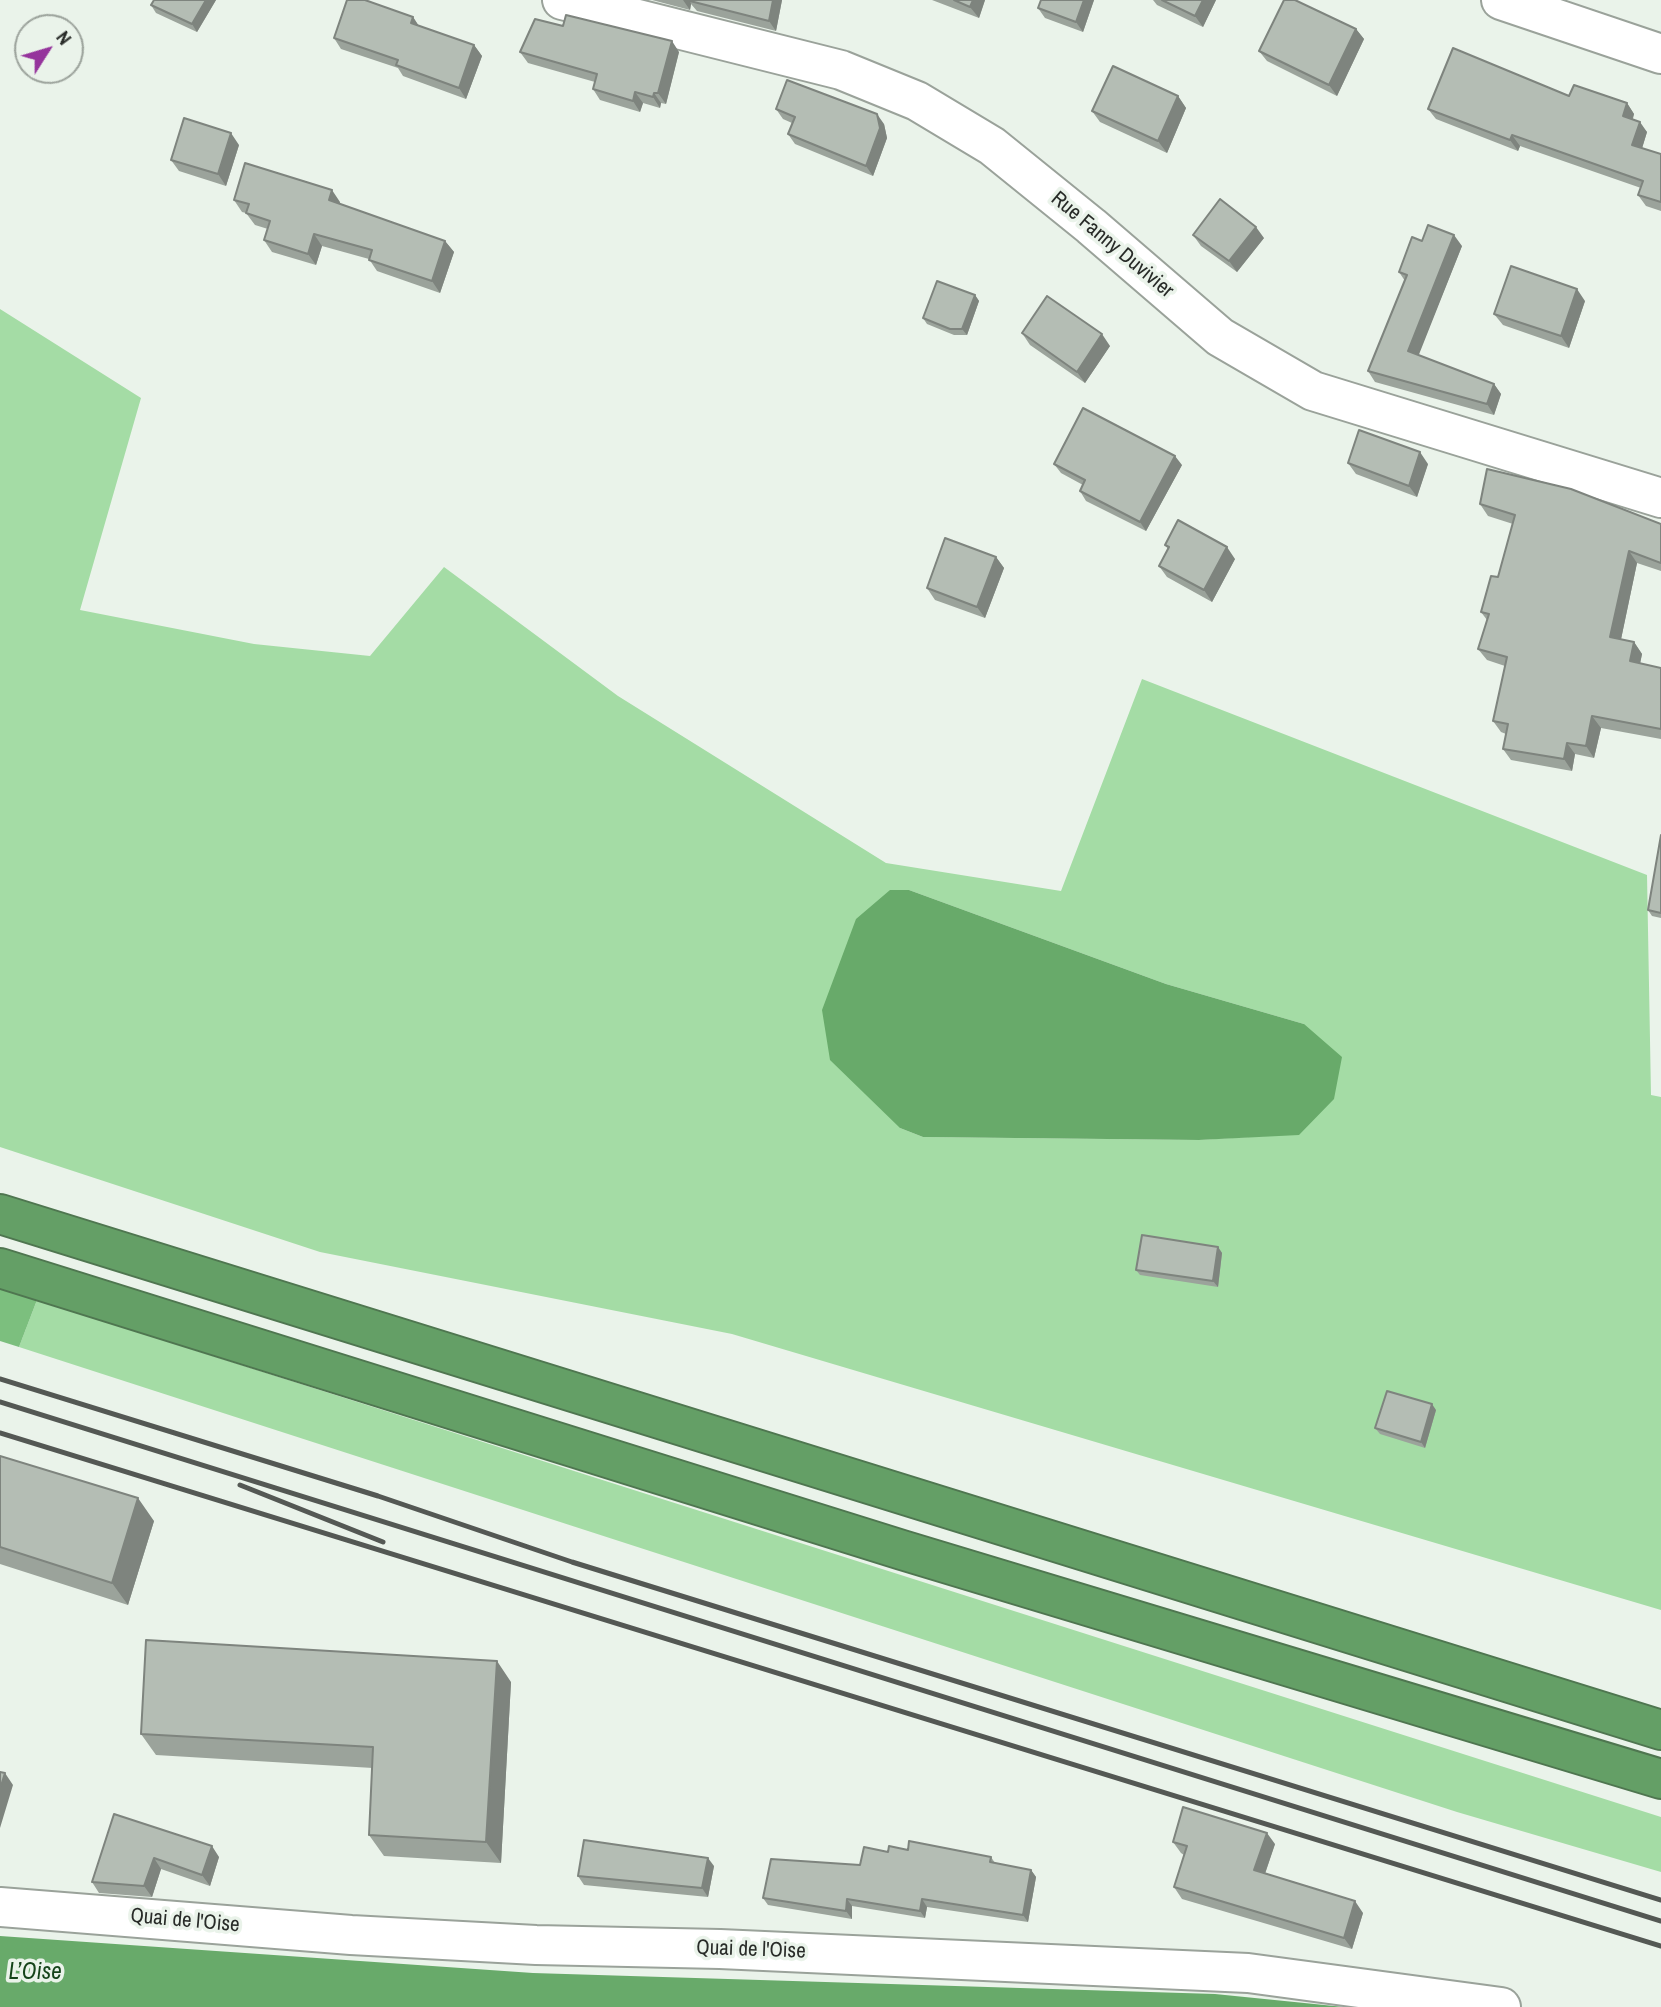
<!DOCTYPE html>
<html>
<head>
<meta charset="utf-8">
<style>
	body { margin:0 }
	#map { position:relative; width:1661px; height:2007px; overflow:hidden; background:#eaf3ea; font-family:"Archivo Narrow",sans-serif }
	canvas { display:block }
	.north { position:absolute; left:14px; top:14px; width:70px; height:70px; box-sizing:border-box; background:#eaf3ea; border:2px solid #9ca39c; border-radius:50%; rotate:53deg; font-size:19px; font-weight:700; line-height:28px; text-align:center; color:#282b28 }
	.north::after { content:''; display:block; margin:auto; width:24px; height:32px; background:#95349c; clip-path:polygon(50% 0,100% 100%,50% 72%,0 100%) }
</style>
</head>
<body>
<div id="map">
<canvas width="1661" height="2007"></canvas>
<div class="north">N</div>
</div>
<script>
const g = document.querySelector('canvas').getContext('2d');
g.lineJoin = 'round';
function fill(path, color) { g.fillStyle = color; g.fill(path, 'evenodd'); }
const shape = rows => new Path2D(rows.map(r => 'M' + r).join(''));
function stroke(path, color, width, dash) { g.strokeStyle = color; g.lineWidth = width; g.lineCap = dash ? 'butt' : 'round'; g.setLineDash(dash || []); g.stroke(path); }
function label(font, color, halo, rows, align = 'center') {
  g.font = font + ' "Archivo Narrow",sans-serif'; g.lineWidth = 7; g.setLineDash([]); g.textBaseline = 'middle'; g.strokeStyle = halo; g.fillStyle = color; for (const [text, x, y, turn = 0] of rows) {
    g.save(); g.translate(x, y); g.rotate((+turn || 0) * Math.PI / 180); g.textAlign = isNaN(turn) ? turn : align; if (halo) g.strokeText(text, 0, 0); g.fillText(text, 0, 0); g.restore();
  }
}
fill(shape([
	[0,309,141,398,80,610,254,644,370,656,444,567,618,696,886,863,1061,891,1142,679,1647,875,1651,1095,1661,1097,1661,1610,732,1334,320,1252,0,1147],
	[890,890,909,890,1166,984,1304,1024,1299,1134,1199,1140,923,1137,900,1128],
	[37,1300,1661,1817,1661,1872,1457,1812,19,1347]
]), '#a4dca5');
fill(shape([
	[0,1289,37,1300,19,1347,0,1341]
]), '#7cbf7e');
fill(shape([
	[890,890,909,890,1166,984,1304,1024,1342,1057,1334,1099,1299,1135,1199,1140,923,1137,900,1128,830,1060,822,1010,856,919],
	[0,1936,533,1973,1215,1994,1344,2007,0,2007]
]), '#68aa6a');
const minor = shape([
	[562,0,841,70,917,101,992,146,1091,226,1220,337,1313,391,1661,498],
	[1501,0,1661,54],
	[0,1907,351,1935,536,1945,720,1949,1248,1973,1501,2007]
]);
const highway = shape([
	[0,1214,1661,1730],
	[0,1268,902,1550,1661,1779]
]);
stroke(minor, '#9aa29a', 42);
stroke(highway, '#4f7650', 42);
stroke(minor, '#fff', 38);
stroke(highway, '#649f66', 38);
stroke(shape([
	[0,1379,378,1496,572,1562,1661,1900],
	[0,1402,1661,1921],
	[0,1433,1661,1946],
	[240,1485,383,1542]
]), '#545854', 5);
fill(shape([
	[154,0,216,0,197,32,156,13,151,5],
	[652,0,782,0,776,31,697,11,691,4,690,10],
	[932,0,985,0,979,18],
	[1041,0,1094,0,1083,32,1045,18,1038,8],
	[1153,0,1216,0,1203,27,1157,5],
	[413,17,419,26,474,45,482,56,466,99,403,76,398,68,341,49,334,38],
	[1356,29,1364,39,1337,96,1267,61,1259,51],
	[520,52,679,52,666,104,661,103,660,108,643,103,640,112,600,100,593,89,595,82,528,63],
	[1178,96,1186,108,1167,153,1100,122,1092,111],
	[1569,96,1627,103,1634,114,1633,119,1647,132,1642,148,1661,154,1661,211,1646,206,1638,195,1641,188,1520,146,1518,151,1436,119,1428,109],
	[776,109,884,124,887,138,873,176,795,144,788,134,792,123,783,119],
	[239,145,226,186,179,171,171,160],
	[234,200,340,202,340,204,445,241,454,252,440,293,377,271,369,259,322,246,316,265,272,252,264,240,268,229,255,225,246,213,242,212],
	[1193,235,1264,238,1237,272,1201,246],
	[1422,241,1462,246,1418,355,1494,384,1501,394,1494,415,1375,382,1368,371,1405,281,1399,272],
	[975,295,979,301,967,335,954,335,927,324,923,318],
	[1585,301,1569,348,1503,325,1494,314],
	[1022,333,1110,346,1085,383,1030,345],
	[1348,463,1428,464,1417,497,1356,474],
	[1054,464,1182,465,1146,531,1086,501,1080,491,1083,485,1061,473],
	[1480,504,1661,524,1661,571,1637,563,1621,639,1634,642,1642,654,1640,664,1661,668,1661,739,1601,728,1594,758,1575,754,1572,771,1511,760,1503,749,1506,734,1501,732,1493,721,1505,666,1487,660,1478,649,1487,620,1481,612,1498,577,1513,524,1488,516],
	[1165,545,1235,559,1212,602,1167,577,1159,566,1168,549],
	[996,557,1004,568,985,618,935,600,927,588],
	[1661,835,1661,918,1652,916,1648,910],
	[1218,1247,1222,1253,1218,1287,1140,1275,1136,1270],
	[1436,1410,1425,1448,1380,1434,1375,1428],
	[0,1456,154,1521,128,1605,0,1564],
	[511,1682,501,1863,384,1856,369,1835,373,1768,156,1755,141,1734],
	[114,1814,219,1857,210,1886,161,1869,152,1897,99,1893,92,1882],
	[1173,1842,1275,1844,1265,1874,1363,1913,1352,1949,1182,1899,1174,1887,1184,1855,1181,1853],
	[908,1850,991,1857,995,1863,1031,1870,1036,1877,1028,1922,927,1907,925,1918,852,1906,852,1919,768,1905,763,1898],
	[714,1866,708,1897,584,1885,578,1876]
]), '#9ba39b');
fill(shape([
	[206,0,216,0,197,32,192,24],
	[683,0,692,0,690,1,691,4,690,10],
	[773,0,782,0,776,31,769,21],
	[973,0,985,0,979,18,970,7],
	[1084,0,1094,0,1083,32,1076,22],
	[1203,0,1216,0,1203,27,1195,16],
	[413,17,420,28,411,23],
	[1356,29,1364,39,1337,96,1329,85],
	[672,41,679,52,666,104,658,93],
	[474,45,482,56,466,99,459,88],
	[635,92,643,103,640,112,633,101],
	[654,93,661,103,660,108,653,97],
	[1178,96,1186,108,1167,153,1158,141],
	[1627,103,1634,114,1630,126,1623,116],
	[877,114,884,124,887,138,873,176,866,166],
	[1640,122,1647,132,1640,155,1632,145],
	[231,133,239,145,226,186,218,174],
	[1512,135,1520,146,1518,151,1510,140],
	[332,190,340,202,337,212,329,200],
	[1256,227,1264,238,1237,272,1229,261],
	[314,234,322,246,316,265,308,254],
	[1454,235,1462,246,1416,362,1408,351],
	[445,241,454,252,440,293,432,281],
	[1577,289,1585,301,1569,348,1561,336],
	[975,295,979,301,967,335,962,329],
	[1102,334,1110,346,1085,383,1077,372],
	[1494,384,1501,394,1494,415,1487,404],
	[1420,452,1428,464,1417,497,1409,486],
	[1175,456,1182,465,1146,531,1140,522],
	[1227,547,1235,559,1212,602,1204,590],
	[1629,551,1637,563,1619,649,1610,637],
	[996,557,1004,568,985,618,977,607],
	[1634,642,1642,654,1638,673,1630,661],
	[1592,716,1601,728,1594,758,1586,746],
	[1567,743,1575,754,1572,771,1564,759],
	[1218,1247,1222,1253,1218,1287,1213,1281],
	[1432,1404,1436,1410,1425,1448,1421,1442],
	[138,1498,154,1521,128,1605,112,1583],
	[497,1661,511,1682,501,1863,486,1842],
	[5,1773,13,1785,0,1828,0,1789],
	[1267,1833,1275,1844,1262,1882,1254,1870],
	[212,1846,219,1857,210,1886,202,1875],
	[154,1858,161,1869,152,1897,144,1886],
	[708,1858,714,1866,708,1897,702,1888],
	[1031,1870,1036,1877,1028,1922,1023,1915],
	[847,1899,852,1906,852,1919,846,1911],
	[922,1899,927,1907,925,1918,920,1911],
	[1355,1901,1363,1913,1352,1949,1344,1938]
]), '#7e847e');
const building = shape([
	[154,0,206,0,192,24,151,5,154,0],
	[347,0,365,0,413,17,411,23,474,45,459,88,396,65,398,60,334,38,347,0],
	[690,0,773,0,769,21,690,1,690,0],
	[954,0,973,0,970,7,954,0],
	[1041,0,1084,0,1076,22,1038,8,1041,0],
	[1162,0,1203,0,1195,16,1162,0],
	[1284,0,1295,0,1356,29,1329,85,1259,51,1284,0],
	[566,15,672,41,658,93,654,93,653,97,635,92,633,101,593,89,597,74,520,52,535,19,563,26,566,15],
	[1453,48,1569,96,1574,85,1627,103,1623,116,1640,122,1632,145,1661,154,1661,202,1638,195,1643,181,1512,135,1510,140,1428,109,1453,48],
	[1113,66,1178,96,1158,141,1092,111,1113,66],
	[787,80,877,114,880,128,866,166,788,134,795,117,776,109,787,80],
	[184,118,231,133,218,174,171,160,184,118],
	[245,163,332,190,329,200,445,241,432,281,369,260,372,250,314,234,308,254,264,240,270,221,246,213,249,204,234,200,245,163],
	[1220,199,1256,227,1229,261,1193,235,1220,199],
	[1428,225,1454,235,1408,351,1494,384,1487,404,1368,371,1407,275,1399,272,1412,237,1422,241,1428,225],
	[1511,266,1577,289,1561,336,1494,314,1511,266],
	[937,281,975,295,962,329,950,329,923,318,937,281],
	[1047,296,1102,334,1077,372,1022,333,1047,296],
	[1083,408,1175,456,1140,522,1080,491,1085,480,1054,464,1083,408],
	[1359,430,1420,452,1409,486,1348,463,1359,430],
	[1487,469,1571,489,1661,524,1661,563,1629,551,1610,637,1634,642,1630,661,1661,668,1661,729,1592,716,1586,746,1567,743,1564,759,1503,749,1508,724,1493,721,1507,657,1478,649,1489,614,1481,612,1491,576,1498,577,1515,515,1480,504,1487,469],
	[1178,520,1227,547,1204,590,1159,566,1169,547,1165,545,1178,520],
	[945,538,996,557,977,607,927,588,945,538],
	[1661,835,1661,913,1648,910,1661,835],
	[1142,1235,1218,1247,1213,1281,1136,1270,1142,1235],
	[1387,1391,1432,1404,1421,1442,1375,1428,1387,1391],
	[0,1456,138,1498,112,1583,0,1547,0,1456],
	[146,1640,497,1661,486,1842,369,1835,373,1747,141,1734,146,1640],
	[0,1772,5,1773,0,1789,0,1772],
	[1183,1807,1267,1833,1254,1870,1355,1901,1344,1938,1174,1887,1187,1846,1173,1842,1183,1807],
	[114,1814,212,1846,202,1875,154,1858,144,1886,92,1882,114,1814],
	[584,1840,708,1858,702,1888,578,1876,584,1840],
	[909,1841,991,1857,990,1862,1031,1870,1023,1915,922,1899,920,1911,847,1899,846,1911,763,1898,771,1859,860,1865,864,1847,888,1852,889,1846,908,1850,909,1841]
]);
fill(building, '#b4bdb4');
stroke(building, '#7e847e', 2);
label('21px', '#282b28', '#eaf3ea', [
	["Rue Fanny Duvivier",1112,245,40],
	["Quai de l'Oise",185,1921,5],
	["Quai de l'Oise",751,1950,2]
]);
label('italic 23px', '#15441a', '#eaf3ea', [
	["L’Oise",35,1973]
]);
</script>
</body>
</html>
